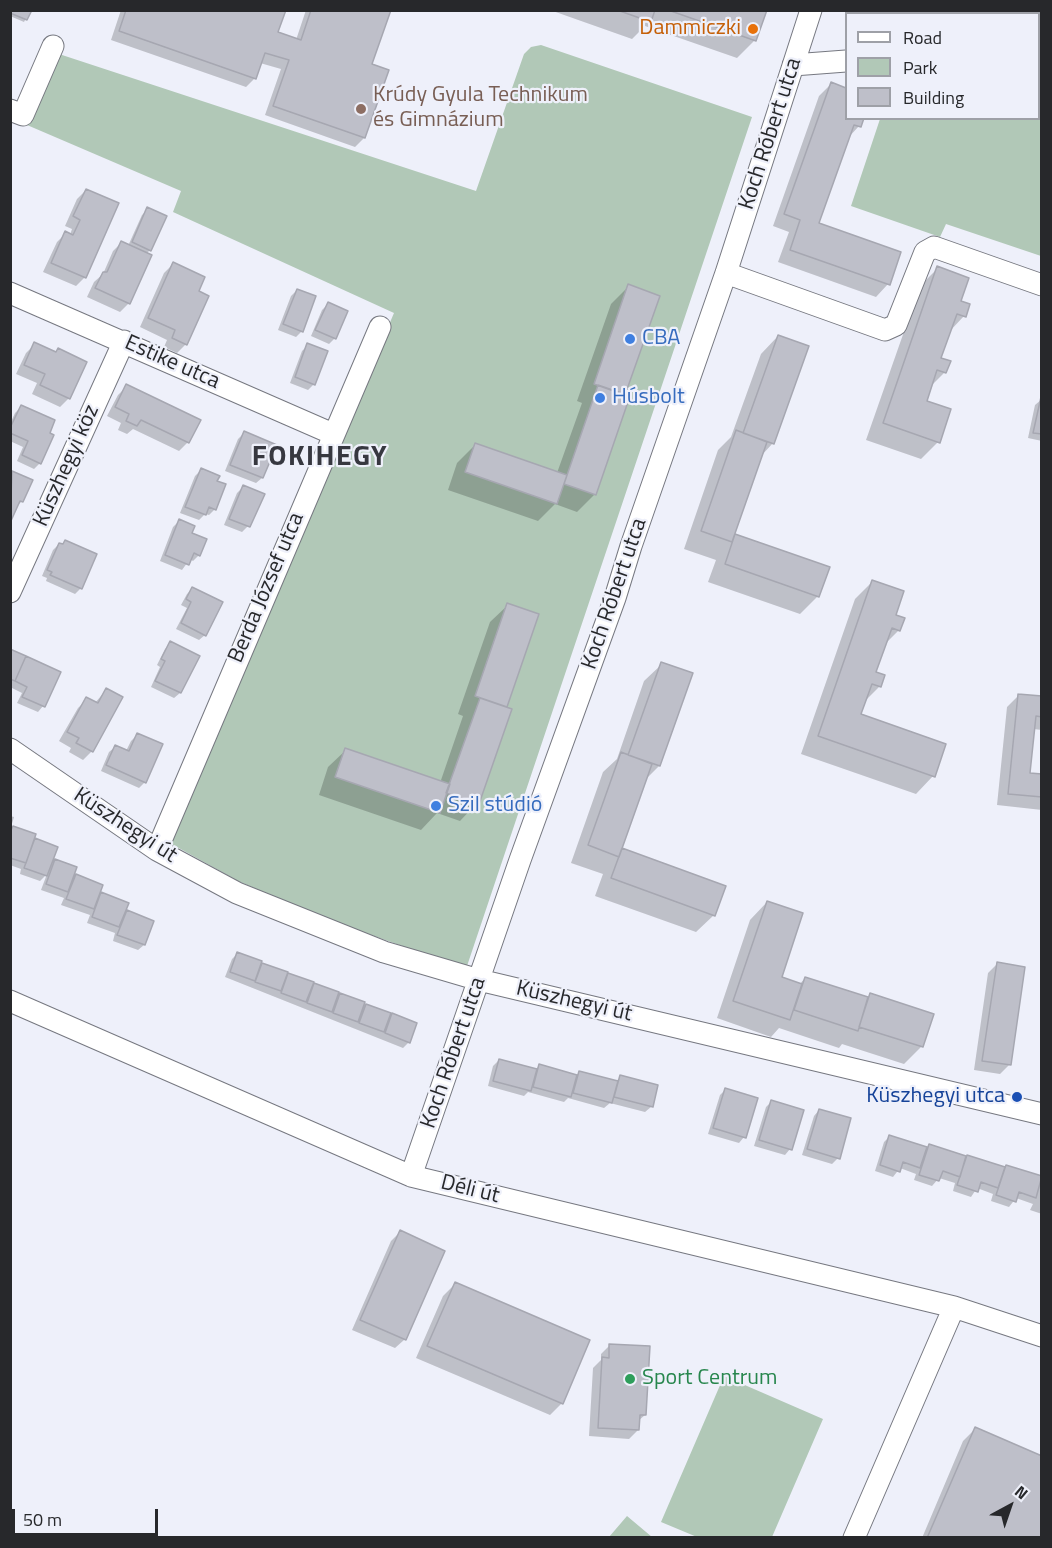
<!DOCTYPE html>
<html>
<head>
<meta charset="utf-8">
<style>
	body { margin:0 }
	#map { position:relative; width:1052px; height:1548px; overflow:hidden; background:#eef0fa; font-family:"Titillium Web",sans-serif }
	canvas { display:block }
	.frame { position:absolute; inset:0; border:12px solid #27282b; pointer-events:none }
	.legend { position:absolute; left:845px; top:12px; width:195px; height:108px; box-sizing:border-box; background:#eef0fa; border:2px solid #9ea0a7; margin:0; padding:8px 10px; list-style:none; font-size:18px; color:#27282b }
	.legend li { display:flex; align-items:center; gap:12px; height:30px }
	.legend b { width:30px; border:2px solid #9ea0a7 }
	.north { position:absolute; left:980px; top:1476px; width:60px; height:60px; -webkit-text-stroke:4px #eef0fa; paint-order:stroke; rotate:40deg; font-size:16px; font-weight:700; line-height:24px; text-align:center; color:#27282b }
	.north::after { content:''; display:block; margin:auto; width:21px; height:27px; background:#27282b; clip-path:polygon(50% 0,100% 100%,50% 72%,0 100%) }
	.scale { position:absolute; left:12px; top:1509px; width:146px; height:27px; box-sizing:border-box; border:3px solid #27282b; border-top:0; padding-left:8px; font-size:18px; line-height:21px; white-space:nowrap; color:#27282b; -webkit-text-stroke:4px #eef0fa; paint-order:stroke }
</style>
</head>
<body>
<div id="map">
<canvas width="1052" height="1548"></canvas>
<div class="frame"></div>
<ul class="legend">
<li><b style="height:8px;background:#fff"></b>Road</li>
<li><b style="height:16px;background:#b1c8b7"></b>Park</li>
<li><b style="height:16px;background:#bebfc9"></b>Building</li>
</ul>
<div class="north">N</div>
<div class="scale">50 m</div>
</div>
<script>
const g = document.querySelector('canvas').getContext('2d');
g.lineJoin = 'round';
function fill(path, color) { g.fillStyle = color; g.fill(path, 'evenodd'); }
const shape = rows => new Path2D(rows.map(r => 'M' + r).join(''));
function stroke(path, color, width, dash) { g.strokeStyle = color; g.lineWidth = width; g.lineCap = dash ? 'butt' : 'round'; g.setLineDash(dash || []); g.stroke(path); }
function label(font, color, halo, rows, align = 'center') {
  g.font = font + ' "Titillium Web",sans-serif'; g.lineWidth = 4.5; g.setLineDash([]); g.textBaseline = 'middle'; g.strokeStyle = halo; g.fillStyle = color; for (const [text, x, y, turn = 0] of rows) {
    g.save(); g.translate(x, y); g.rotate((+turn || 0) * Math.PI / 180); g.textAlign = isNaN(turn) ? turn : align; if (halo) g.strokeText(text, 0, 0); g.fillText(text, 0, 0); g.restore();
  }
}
fill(shape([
	[541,45,752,117,467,966,425,954,326,919,238,881,168,842,394,313,173,212,181,191,27,125,59,54,476,191,524,54,531,47],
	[1039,99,1042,100,1041,256,946,224,940,237,851,206,880,119,1038,118],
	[724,1376,823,1419,772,1537,697,1537,661,1522],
	[627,1516,652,1537,609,1537]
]), '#b1c8b7');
fill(shape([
	[10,10,30,10,24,22,10,16],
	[121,10,284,10,276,33,296,40,306,10,389,10,370,65,364,138,355,147,265,115,281,69,260,63,255,78,246,87,111,40],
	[550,10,762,10,755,40,737,58,645,26,632,39],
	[1029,10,1042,10,1042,32,1038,31,1038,14,1029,14],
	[831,84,846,90,846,118,859,126,848,138,817,224,899,253,888,284,876,297,778,262,789,232,773,226,819,96],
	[86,190,117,204,85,277,76,286,43,272,57,242,66,233,70,235,72,229,65,226,77,199],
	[148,209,150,250,146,254,129,303,120,312,87,297,94,282,103,274,113,251,122,242,128,246,142,215],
	[173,264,197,292,186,344,177,353,164,347,167,340,140,327,164,273],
	[938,268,964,316,949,332,940,359,945,372,929,388,925,401,938,442,921,459,866,440,920,286],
	[629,286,624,396,595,494,577,512,555,504,538,521,448,490,457,463,475,445,557,473,582,403,577,401,611,304],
	[297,290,302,331,296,337,278,330,291,296],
	[328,304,335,338,329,344,311,336,322,310],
	[778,336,773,443,761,456,734,535,828,568,818,596,800,614,708,582,716,560,684,549,718,450,731,437,761,354],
	[35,344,55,353,58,350,69,398,60,407,32,394,37,383,16,374,26,353],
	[308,345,314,384,308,390,290,383,302,351],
	[127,386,188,442,179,451,133,429,127,434,118,430,121,423,107,416,118,395],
	[1042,399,1042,441,1028,438,1035,405],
	[21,407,40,463,34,469,17,461,23,447,10,441,10,424,15,413],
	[244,433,275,446,262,478,256,483,225,471,238,439],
	[201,470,215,482,215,509,209,515,205,514,199,520,180,513,195,476],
	[12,473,22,501,16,507,10,519,10,475],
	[243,487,248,526,242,532,224,525,237,493],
	[179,521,199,555,193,561,190,559,182,570,160,561,173,527],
	[65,542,81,588,75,594,46,581,47,578,42,576,53,550,59,544,62,545],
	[872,582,894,616,899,630,884,645,874,673,880,686,864,702,860,715,933,776,916,794,801,754,855,599],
	[192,589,205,635,199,640,176,629,187,608,181,605,187,594],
	[508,605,537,615,505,708,477,803,460,821,437,813,421,830,319,795,328,767,346,750,440,783,463,716,458,714,490,622],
	[171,643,180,693,174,698,151,687,160,667,157,665,165,649],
	[10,651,43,706,38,712,17,703,22,693,10,687],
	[662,664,659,766,646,779,620,849,714,915,696,932,595,896,603,874,571,863,603,772,617,759,644,681],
	[106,690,92,751,83,760,69,752,71,748,59,741,78,708,87,699,95,703],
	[1019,695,1042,698,1042,730,1033,729,1029,774,1042,776,1042,810,997,805,1007,707],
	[137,735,145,782,139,788,101,771,109,752,115,747,126,751,131,741],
	[10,816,14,817,11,827,34,835,32,839,56,847,48,868,56,861,73,875,101,885,98,893,127,903,124,911,152,922,144,945,138,950,113,941,115,933,87,923,90,915,61,905,64,898,41,890,47,874,40,881,20,874,21,869,10,865],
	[767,902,780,978,799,985,805,978,867,998,870,995,922,1046,904,1064,842,1044,839,1048,779,1028,771,1037,717,1018,750,920],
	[237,954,415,1024,409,1042,403,1048,225,977,232,959],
	[997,964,1009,1065,1000,1074,974,1070,988,973],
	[499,1060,535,1070,539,1066,576,1076,580,1072,615,1082,621,1077,657,1086,651,1107,645,1112,610,1103,604,1108,568,1098,564,1102,528,1092,524,1096,488,1086,493,1066],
	[726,1089,744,1137,739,1143,708,1134,720,1095],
	[772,1101,790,1149,785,1155,754,1146,766,1107],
	[819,1110,838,1158,832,1164,802,1155,814,1116],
	[890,1136,926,1148,929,1146,1042,1178,1042,1214,1030,1210,1033,1204,1016,1198,1009,1207,991,1201,993,1194,977,1188,971,1197,953,1191,955,1183,939,1178,932,1186,914,1180,916,1174,900,1168,893,1177,875,1171,884,1142],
	[400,1232,443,1251,404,1340,395,1348,352,1330,391,1241],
	[455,1284,562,1403,550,1415,416,1358,443,1296],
	[610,1345,645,1415,638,1421,638,1430,629,1439,589,1436,593,1368,601,1360,601,1354],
	[975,1429,1042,1538,922,1538,963,1441]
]), '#0003');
const building = shape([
	[10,10,32,10,27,20,10,13,10,10],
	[126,10,286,10,278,32,301,40,311,10,391,10,372,64,389,70,365,138,273,106,289,60,265,53,256,79,119,31,126,10],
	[617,10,655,10,651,22,617,10],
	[668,10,767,10,756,41,668,10],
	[831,82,846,88,846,118,864,118,861,127,854,125,819,223,901,252,890,285,790,250,800,220,784,214,831,82],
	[86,189,119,203,86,278,51,263,65,231,73,235,80,220,73,216,86,189],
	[147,207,167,216,151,251,132,242,147,207],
	[121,241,152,255,130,304,95,288,103,272,107,272,121,241],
	[173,262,205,277,199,291,209,296,187,345,172,338,175,330,148,318,173,262],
	[937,266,969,278,961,301,970,304,966,317,957,314,941,358,951,361,946,373,937,370,927,401,951,409,940,443,883,423,937,266],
	[628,284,660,296,625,395,594,384,628,284],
	[297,289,316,296,303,332,283,324,297,289],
	[328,302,348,311,336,339,315,330,328,302],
	[778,335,809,346,774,444,743,433,778,335],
	[34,342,56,352,58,348,87,362,70,399,40,385,45,374,24,365,34,342],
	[307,343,328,351,315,385,295,377,307,343],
	[126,384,201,420,189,443,141,420,137,426,126,421,129,414,115,407,126,384],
	[598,385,630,396,596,495,564,484,598,385],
	[1041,397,1042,397,1042,434,1033,433,1041,397],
	[21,405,55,420,50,433,54,435,41,464,22,455,28,441,10,433,10,428,21,405],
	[736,430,767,442,732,542,701,531,736,430],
	[244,431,277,445,263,478,230,465,244,431],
	[475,443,567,475,557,504,465,472,475,443],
	[201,468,220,476,217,481,226,484,216,510,209,507,206,515,185,507,201,468],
	[12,471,33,480,23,502,20,501,10,523,12,471],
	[243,485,265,494,250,527,229,519,243,485],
	[179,519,195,526,192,533,207,539,200,556,194,553,189,565,165,555,179,519],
	[735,534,830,567,819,597,725,564,735,534],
	[65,540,97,554,82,589,50,575,52,572,47,570,59,543,63,544,65,540],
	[872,580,904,591,896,615,905,618,900,631,892,628,876,672,885,675,881,687,872,684,861,714,946,744,935,777,818,736,872,580],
	[192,587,223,602,206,636,181,623,191,602,186,599,192,587],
	[507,603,539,614,507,707,475,696,507,603],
	[170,641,200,656,181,693,155,681,165,661,161,659,170,641],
	[10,649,26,656,15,681,10,679,10,649],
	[26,656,61,672,45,707,22,697,27,687,15,681,26,656],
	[661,662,693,673,660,766,628,755,661,662],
	[106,688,123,697,93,752,76,743,79,738,67,732,86,697,98,703,106,688],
	[1018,694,1042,696,1042,717,1036,716,1030,773,1042,774,1042,797,1008,794,1018,694],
	[480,698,512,709,479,804,446,793,480,698],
	[137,733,163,744,146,783,106,765,115,745,129,751,137,733],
	[345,748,450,784,440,813,335,777,345,748],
	[621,752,652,764,619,857,588,845,621,752],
	[13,826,36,834,26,863,10,858,10,832,13,826],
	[35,838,58,847,47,876,24,868,35,838],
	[622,848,726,886,715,916,611,878,622,848],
	[55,859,77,867,68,892,46,884,55,859],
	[76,874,103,885,94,909,66,899,76,874],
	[101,892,129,903,119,927,92,917,101,892],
	[767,901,803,913,782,977,802,984,790,1020,733,1001,767,901],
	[127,910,154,921,145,945,117,935,127,910],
	[237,952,262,961,255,981,230,972,237,952],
	[997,962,1025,967,1011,1065,982,1061,997,962],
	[262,963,288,972,281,991,255,982,262,963],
	[288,973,314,982,306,1002,281,993,288,973],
	[805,977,868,997,858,1031,794,1010,805,977],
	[314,983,339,992,332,1012,307,1003,314,983],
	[340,993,365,1002,358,1022,333,1013,340,993],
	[870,993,934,1014,923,1047,859,1027,870,993],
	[366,1004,391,1013,384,1032,359,1023,366,1004],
	[392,1013,417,1023,410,1043,385,1033,392,1013],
	[499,1059,537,1069,531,1091,493,1081,499,1059],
	[539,1064,577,1075,571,1097,533,1087,539,1064],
	[579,1071,618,1081,612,1103,573,1093,579,1071],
	[620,1075,658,1085,653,1107,614,1097,620,1075],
	[725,1088,758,1098,746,1138,713,1128,725,1088],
	[771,1100,804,1110,792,1150,759,1140,771,1100],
	[819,1109,851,1118,840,1159,807,1149,819,1109],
	[889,1135,927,1147,920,1168,903,1162,900,1172,880,1165,889,1135],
	[929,1144,966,1156,960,1177,943,1171,939,1181,919,1175,929,1144],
	[967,1155,1005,1167,998,1188,981,1182,978,1192,957,1185,967,1155],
	[1006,1165,1042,1176,1036,1198,1019,1192,1016,1202,996,1195,1006,1165],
	[400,1230,445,1251,406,1340,360,1320,400,1230],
	[455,1282,590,1340,563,1404,427,1346,455,1282],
	[609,1344,650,1346,646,1415,640,1415,639,1430,598,1428,602,1357,609,1358,609,1344],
	[975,1427,1042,1456,1042,1538,927,1538,975,1427]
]);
fill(building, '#bebfc9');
stroke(building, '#a6a7b1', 1.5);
const minor = shape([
	[793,65,846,61],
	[1038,65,1042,66],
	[10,110,23,115,53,46],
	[726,273,885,330,896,325,925,252,934,247,1042,285],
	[10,293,333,434],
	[10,592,124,341],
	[10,749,157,850,237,893,384,952,479,980,1042,1114],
	[157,850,380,327],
	[10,1001,411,1176,954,1307,1042,1336],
	[411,1176,520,860,615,598,631,546,726,273,811,10],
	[854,1538,954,1307]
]);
stroke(minor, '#767880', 23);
stroke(minor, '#fff', 21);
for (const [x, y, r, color] of [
	[753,29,6,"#e8710a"],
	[361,109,6,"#8d6e63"],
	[630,339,6,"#3f7fe0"],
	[600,398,6,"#3f7fe0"],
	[436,806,6,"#3f7fe0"],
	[1017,1097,6,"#1a4fb4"],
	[630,1379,6,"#2e9e5b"]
]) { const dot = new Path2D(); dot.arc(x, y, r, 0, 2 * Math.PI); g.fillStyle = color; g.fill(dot); stroke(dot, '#eef0fa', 2); }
label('22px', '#c56008', '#eef0fa', [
	["Dammiczki",741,29]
], 'right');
label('22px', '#785e54', '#eef0fa', [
	["Krúdy Gyula Technikum",373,96],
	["és Gimnázium",373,121]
], 'left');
label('22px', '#27282b', '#eef0fa', [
	["Koch Róbert utca",771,134,-72],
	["Estike utca",172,363,24],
	["Küszhegyi köz",67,466,-66],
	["Berda József utca",267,588,-67],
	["Koch Róbert utca",615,594,-71],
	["Küszhegyi út",125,826,33],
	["Küszhegyi út",574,1002,13],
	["Koch Róbert utca",454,1053,-71],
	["Déli út",470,1190,14]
]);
label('22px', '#366cbe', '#eef0fa', [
	["CBA",642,339],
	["Húsbolt",612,398],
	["Szil stúdió",448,806]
], 'left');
label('22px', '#164399', '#eef0fa', [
	["Küszhegyi utca",1005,1097]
], 'right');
label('22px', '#27864d', '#eef0fa', [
	["Sport Centrum",642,1379]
], 'left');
g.letterSpacing = '1.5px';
label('bold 28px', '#373840', '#eef0fa', [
	["FOKIHEGY",320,458]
]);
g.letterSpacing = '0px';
</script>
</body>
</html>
